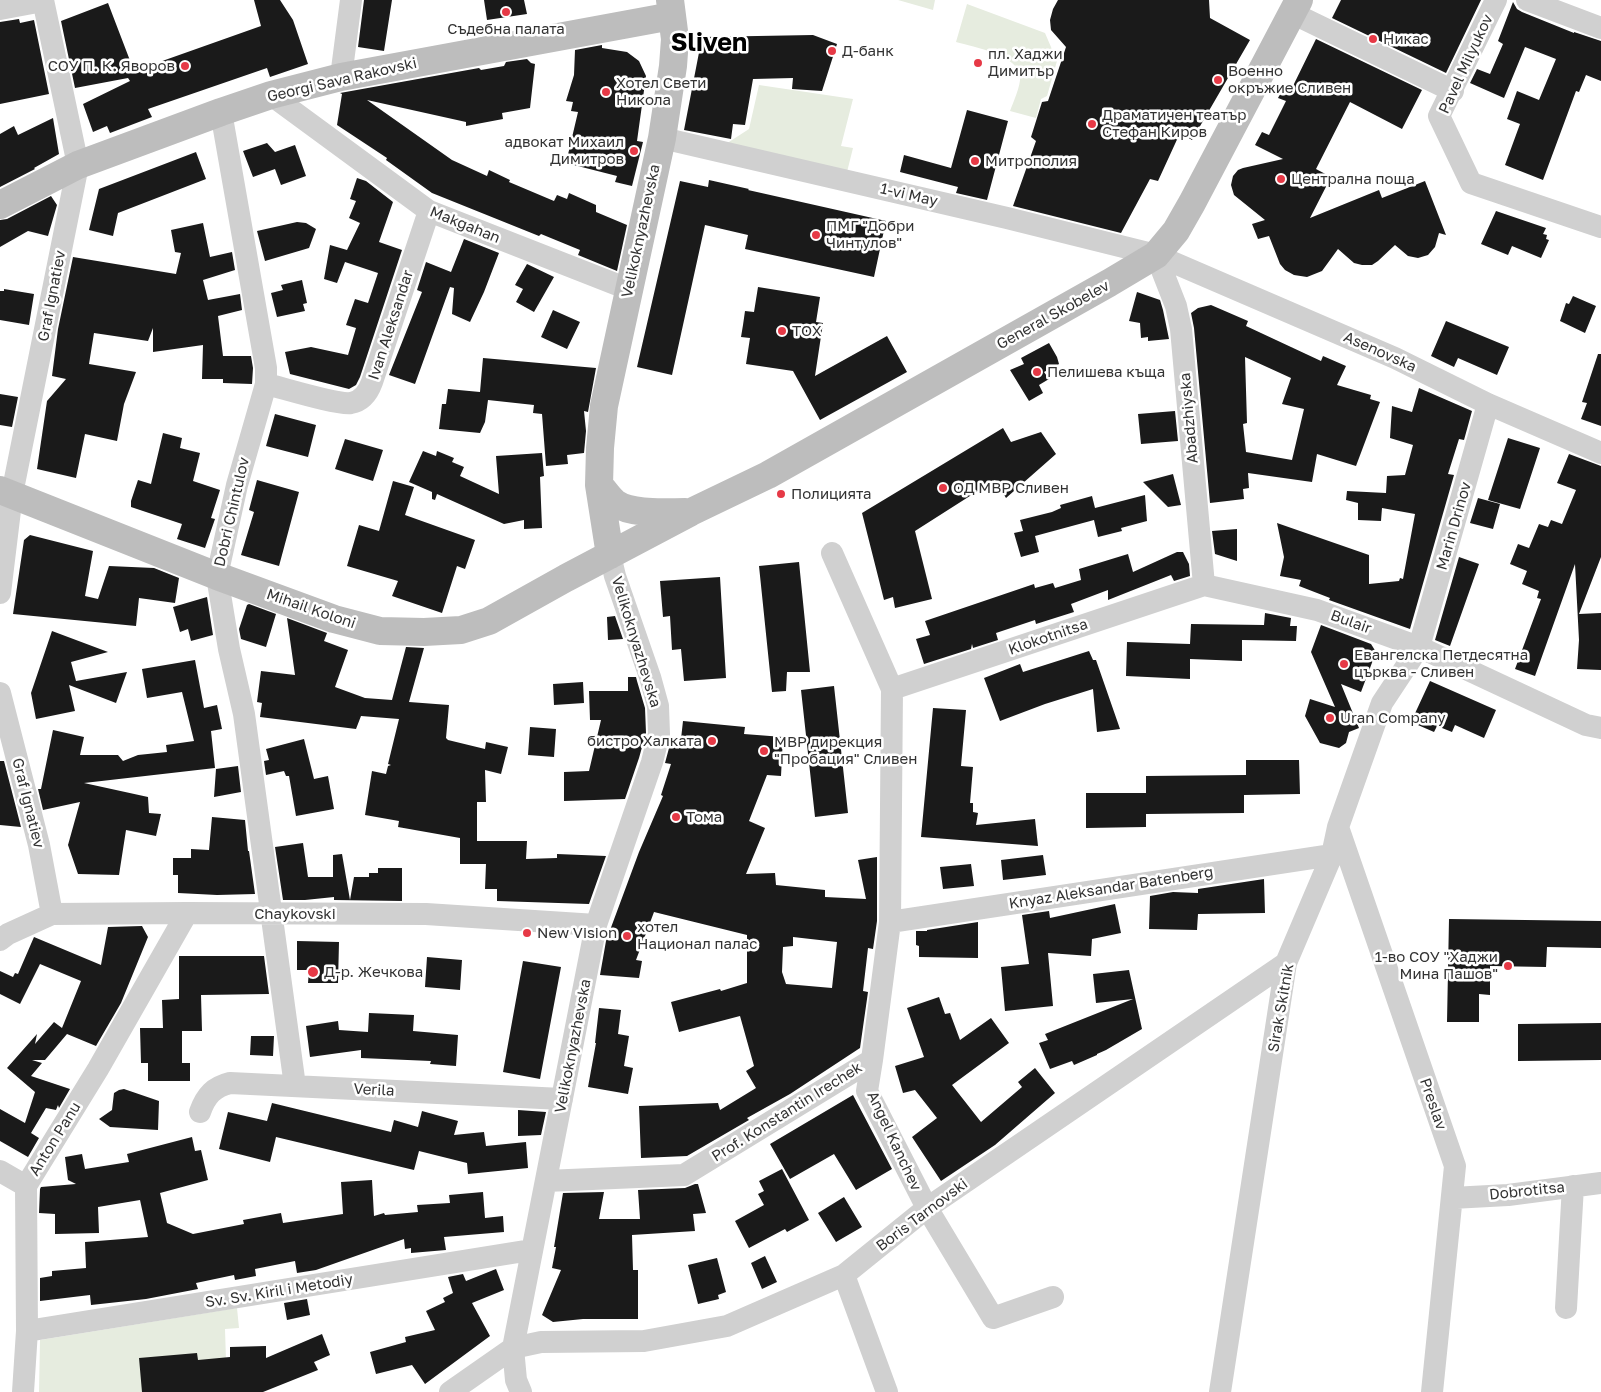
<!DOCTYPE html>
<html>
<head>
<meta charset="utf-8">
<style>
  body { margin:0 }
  canvas { display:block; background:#fff }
</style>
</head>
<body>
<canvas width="1601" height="1392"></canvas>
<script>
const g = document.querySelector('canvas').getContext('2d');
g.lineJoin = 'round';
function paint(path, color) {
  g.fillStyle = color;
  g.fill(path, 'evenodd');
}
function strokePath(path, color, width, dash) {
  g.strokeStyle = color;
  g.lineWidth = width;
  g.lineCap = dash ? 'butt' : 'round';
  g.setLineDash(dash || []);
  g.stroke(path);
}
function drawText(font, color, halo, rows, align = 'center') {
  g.font = font + ' "Golos Text",sans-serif';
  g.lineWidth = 5;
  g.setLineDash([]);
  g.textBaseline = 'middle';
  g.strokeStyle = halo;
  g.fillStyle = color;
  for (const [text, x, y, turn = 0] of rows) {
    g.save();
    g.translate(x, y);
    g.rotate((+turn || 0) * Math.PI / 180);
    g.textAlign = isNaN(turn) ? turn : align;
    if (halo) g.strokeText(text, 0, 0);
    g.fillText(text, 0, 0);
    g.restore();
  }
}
const green = new Path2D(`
  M898 0H935L933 10Z
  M967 4 1045 33 1057 61 1047 96 1041 99 1036 118 1010 111C1013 103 1021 85 1020 77 1019 55 974 47 956 42Z
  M759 85 853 99 841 146 853 148 845 180 715 151 749 129Z
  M237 1308 239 1328 225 1329 227 1392H39L40 1340Z`);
const building = new Path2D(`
  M254 0H280L293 20 308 64 270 77 267 68 148 109 152 117 110 133 107 126 93 132 83 104 130 81 128 78 75 88 61 21 108 3 134 71 261 26Z
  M364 0H392L384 51 358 47Z
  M484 0H524L527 14 487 20Z
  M1058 0H1209L1210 18 1250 40 1192 140 1180 133 1158 181 1150 179 1121 233 1013 206 1036 141 1031 137 1042 102 1048 101 1066 47 1051 30 1050 20 1053 9Z
  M1341 0H1481L1446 73 1332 18Z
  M1513 2 1517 9 1522 12 1574 33V32L1601 41V81L1586 75 1579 92 1576 91 1543 180 1505 165 1520 124 1507 119 1517 91 1539 100 1556 59 1525 47 1504 98 1470 83 1477 69 1490 74 1503 44 1498 41Z
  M19 19 20 23 34 20 49 94 0 104V22Z
  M813 35 837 44 822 91 792 89 793 78 753 79 745 125 733 124 731 139 684 130 702 37Z
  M1316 39 1422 90 1402 129 1350 102 1316 169 1331 177 1310 218 1379 190 1382 198 1425 181 1446 235 1439 233 1435 247 1428 255 1418 258 1408 256 1395 245 1378 261 1372 265H1362L1354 263 1338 249 1322 271 1307 277 1294 275 1285 270 1280 264 1269 236 1258 239 1252 224 1265 220 1234 195 1231 185 1233 176 1238 170 1243 168 1283 159 1255 145 1262 132 1269 135 1286 101 1278 98 1285 84 1292 88Z
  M602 45V48L627 52 639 61 646 76 637 141 643 142 632 186 615 182 617 176 566 163 578 112 571 111 573 102 566 101 574 75 575 50Z
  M527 59 531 63 535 64 530 108 502 113 503 119 466 126V122L367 100 452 160 487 176 489 170 510 180 509 182 554 201 557 195 567 199 569 193 596 205V212L627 225 617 271 578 255 580 250 541 234 539 236 432 193 386 160 387 158 337 125 342 94 340 93 479 68 481 70 504 66 506 62Z
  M967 110 1008 121 987 200 956 193 958 187 900 172 904 155 951 168Z
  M53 118 59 154 34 168 35 169 0 187V134L14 126 18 135Z
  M267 143 275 152 295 145 306 176 281 185 275 169 253 177 243 151Z
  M196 152 206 179 118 213 113 236 89 230 99 189Z
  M357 178 366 181 393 202 379 242 402 250 360 377 356 385 349 389 290 374 285 352 311 347 348 355 356 328 346 325 355 299 368 303 378 273 345 262 337 283 324 279 330 245 347 250 360 223 349 218 356 201 350 199Z
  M709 180 749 189 748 190 886 221 874 277 745 249 748 235 705 225 672 375 637 367 680 181 708 187Z
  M51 196 57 205 48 236 28 231 0 247V220L7 219Z
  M1496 211 1546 228 1543 234 1547 235 1546 239 1549 240 1541 258 1512 246 1508 255 1481 244Z
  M297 222 306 223 316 229 309 248 265 261 257 231Z
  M203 223 210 257 232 252 235 270 203 280 208 300 240 294 242 310 218 316 223 356H251L253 368 252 384 223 383V379H202L203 345 153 352V328L148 341 94 333 89 364 136 372 124 404 117 441 85 434 76 478 37 469 47 401 66 379 52 376 58 329 73 257 176 274 181 253 175 252 171 230Z
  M464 239 499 253 484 292 470 322 452 314 454 288 450 287 415 384 389 375 422 292 417 290 426 262 451 272Z
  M527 264 554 277 534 312 516 302 523 289 515 285Z
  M302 280 307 303 303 304 305 311 277 317 271 293 283 290 281 285Z
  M758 287 820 297 816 322 823 323 815 376 887 336 907 372 820 420 793 371 746 364 750 338 741 337 743 325 745 311 754 312Z
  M4 289 34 294 29 325 0 320V291H4Z
  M1137 292 1160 300 1163 310 1169 339 1148 341V337L1141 338 1140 323 1129 321Z
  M1573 296 1596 306 1585 333 1560 321 1566 303 1569 304Z
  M1211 305 1248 321 1246 326 1321 361 1323 356 1346 366 1337 385 1371 395 1370 399 1380 402 1356 466 1317 454 1312 482 1248 473 1249 488 1243 489 1244 499 1210 503 1194 328 1191 313 1198 308ZM1245 357 1291 378 1282 404 1304 409 1292 460 1246 452 1243 424 1247 423Z
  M553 310 580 322 567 349 541 337Z
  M1446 321 1509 347 1497 375 1458 358 1454 367 1431 356Z
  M1049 343 1057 357 1059 364 1044 372 1049 379 1039 385 1043 393 1029 401 1010 370 1024 364 1021 358Z
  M1598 354H1601V426L1581 419 1587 403 1582 402Z
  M483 358 596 368 588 412 584 411 586 431 584 453 567 455 568 464 546 466 542 414 533 413 534 405 488 400 485 422 480 433 439 429 442 404H446L448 389 480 392Z
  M1419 388 1472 411 1464 440 1459 439 1448 474 1454 475 1410 629 1329 600 1330 598 1299 586 1301 580 1280 576 1284 557 1277 523 1369 555V584L1399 581 1400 578 1403 579 1415 514 1382 508 1381 521 1358 520V503L1346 500 1347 491 1386 493 1387 476 1405 475 1413 445 1390 438 1392 406 1412 412Z
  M0 394 18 397 12 427 0 425Z
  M1175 411 1178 441 1141 444 1138 414Z
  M275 414 316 425 308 457 266 446Z
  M1003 428 1011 442 1041 432 1056 454 1006 498 995 480 915 531 932 599 895 608 893 597 884 600 862 513Z
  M163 433 182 438 180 448 200 453 193 481 220 490 211 518 215 519 205 548 177 539 182 524 131 507V501L138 480 151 484Z
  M1508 438 1540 448 1520 509 1488 500Z
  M345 439 383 450 373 481 335 469Z
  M423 451 436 456 437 451 454 458 452 462 464 467 460 476 499 494 496 456 542 453 544 476 540 477 542 528 524 529V520L504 524 437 494 435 500 432 499V492L409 482Z
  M1569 454 1601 466V557L1579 614 1601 613V670L1577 669 1579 640 1575 564 1535 676 1515 669 1541 599 1537 598 1539 591 1522 584 1527 571 1510 564 1518 544 1529 548 1539 524 1548 527 1551 520 1562 524 1576 490 1557 483Z
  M1173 474 1181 505 1168 507 1143 482Z
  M257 480 299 492 279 566 241 555 254 512 249 510Z
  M393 481 414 487 405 515 475 540 465 569 457 566 442 613 392 596 398 581 347 566 359 525 379 531Z
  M1145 495 1147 521 1121 528 1122 531 1098 537 1094 520 1035 536 1039 552 1021 557 1014 533 1023 531 1020 520 1052 512 1061 508 1060 505 1092 496 1095 508Z
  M1478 498 1500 504 1493 529 1470 523Z
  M1237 529V561L1215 554 1212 531Z
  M30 535 93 551 85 596 98 599 109 566 154 568 179 578 175 603 139 598 136 626 13 614 24 540Z
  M1177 552H1183L1189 564 1190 576 1174 581 1171 575 1108 600V590L1071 604 1074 612 1036 624 1035 620 996 633 998 640 973 648 972 644 971 649 924 664 916 639 930 635 925 621 1034 584 1035 588 1053 583 1055 588 1081 580 1079 569 1128 554 1133 572Z
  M1459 557 1479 564 1450 646 1435 640Z
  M799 562 810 672H787L786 691 772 692 759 566Z
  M720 577 726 678 684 681 681 649 672 650 670 616 663 617 660 581Z
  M207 597 213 635 191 641 188 629 180 632 173 607Z
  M249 604 276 614 266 647 241 639 239 629 247 605Z
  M1265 613 1291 618 1290 626H1297L1296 641 1242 640V661L1190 659V679L1126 676 1127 642 1190 644 1191 624 1264 625Z
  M615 616 623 639 608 640 607 617Z
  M287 618 327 633 324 641 348 650 335 687 365 698 392 700 406 647 424 648 409 702 449 705 446 738 448 740 485 749 486 742 508 747 501 774 485 770 486 802H477V841H527L526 859 557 858V854L606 856 589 904 497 901V889H485L486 864H460V838L398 827 399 821 365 815 372 771 386 774 388 766 391 765 388 764 399 719 361 716 356 729 260 717 262 703 257 702 261 671 295 675Z
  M1321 625 1371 644 1376 652 1361 692 1341 684 1359 728 1349 732 1346 743 1339 748 1320 743 1305 716 1310 699 1335 707 1311 652Z
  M52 631 108 652 71 662 76 681 127 672 116 703 69 685 75 711 36 719 31 693Z
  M1089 651 1093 660H1096L1120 729 1097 732 1093 689 1045 704 1000 721 984 678 1020 664 1023 672Z
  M195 660 204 708 217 705 222 729 211 731 215 768 84 783 148 797 149 813 161 814 156 836 126 830 119 875 78 874 68 845 80 802 43 810 38 789H41L53 730 84 737 80 755H118L123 761 138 755 167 752 166 745 194 741 182 692 147 698 142 669Z
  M628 677H636L637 681 645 708 646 733 639 758 625 799 564 801V772L589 771 601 720H590L589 691H628Z
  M1430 681 1496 710 1484 738 1455 725 1452 732 1437 726 1434 732 1411 722Z
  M583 682 584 703 554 705 553 684Z
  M834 686 848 813 815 817 801 690Z
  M933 708 966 710 961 766 973 767 970 803H973V812L978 813 976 825 1035 819 1038 846 921 837Z
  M683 721 745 727 744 734 783 737 781 776 767 775 749 821 765 828 746 874 775 873 776 885 825 890V897L866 899 858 860 877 857V921L873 949 868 948 863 991 868 992 860 1048 790 1094 747 1118 749 1120 687 1156 641 1158 639 1106 718 1103 720 1110 756 1088 746 1071 754 1066 740 1016 679 1032 671 1002 720 989 721 991 747 983V935L654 912 636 960 642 961 639 978 600 975 606 941 639 852 663 796 661 795 671 764 665 763 672 737 681 739ZM793 937 837 942 832 988 786 984 782 972 783 947 793 946Z
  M530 727 556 729 554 757 528 755Z
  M304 739 314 779 328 776 334 809 296 816 289 776H286L284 771 266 775 264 761 269 760 266 749Z
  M1246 760H1299L1300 794 1244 795V813L1146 814V827L1086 828V793H1146V776L1246 775Z
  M0 761H4L21 827 0 825Z
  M238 766 241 792 214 797 216 769Z
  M212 817 245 820 248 851H249L255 894 217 895 178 893V875H173V858H191V849L209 850Z
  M303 843 308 877H333V855L342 854 350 900 354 877H369V873H378V868H402V901L334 900V897L305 900H283L275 847Z
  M1043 855 1046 875 1003 880 1001 860Z
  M971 864 974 886 943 889 940 867Z
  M1264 879 1265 913 1198 914 1197 930 1149 929 1150 896 1173 892 1198 893V889Z
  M1115 904 1121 933 1092 939 1091 956 1048 953 1053 1006 1005 1011 1001 967 1029 964 1022 915 1049 911 1050 918Z
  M1449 919 1601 921V948L1547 947 1546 967 1490 966V995L1479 994V1022H1447Z
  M978 922V958L919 957V946L916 945V931H927V930Z
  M142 926 148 937 121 1003 96 1046 67 1034 45 1060H32L42 1063 31 1076 70 1089 59 1108 58 1105 56 1110 46 1108 31 1133 39 1138 28 1157 0 1141V1109L25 1123 35 1092 7 1068 37 1034 35 1044 54 1022 62 1028 81 981 40 964 20 1004 0 994V971L13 977 15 973 18 974 34 937 101 965 108 927Z
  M297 941 339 942 338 983H308L309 970H297Z
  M179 956H264L269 994 201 995 202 1031H182V1063H190V1081H148V1063H141L140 1028H163L162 1000 179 999Z
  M427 957 462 960 460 990 425 987Z
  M523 961 561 967 540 1079 503 1072Z
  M1129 970 1142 1029 1106 1050 1097 1054V1055L1074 1065 1072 1061 1050 1069 1039 1043 1048 1040 1045 1034 1133 999 1096 1003 1093 974Z
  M939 997 945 1014 950 1013 960 1040 991 1018 1009 1043 952 1085 981 1122 1022 1087 1018 1082 1035 1068 1055 1093 995 1145 941 1181 912 1137 937 1118 915 1090 903 1093 895 1066 924 1057 907 1008Z
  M599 1008 621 1010 618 1034 629 1036 624 1066 633 1068 628 1094 588 1087 596 1043H595Z
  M369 1013 414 1015 413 1031 458 1035 456 1066 430 1064 431 1061 361 1058V1050L310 1057 306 1026 338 1021 339 1030 368 1032Z
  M1601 1023V1060L1518 1061V1024Z
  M251 1036H274L273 1056 250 1055Z
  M124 1089 159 1101 158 1130 110 1127 99 1119 112 1110 114 1093 119 1090Z
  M853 1095 892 1169 856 1190 834 1154 790 1179 770 1144Z
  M272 1103 391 1132 394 1120 418 1127 422 1111 458 1121 454 1135 484 1132 486 1146 526 1142 528 1168 468 1174 467 1163 419 1151 414 1170 276 1137 270 1162 219 1149 228 1112 267 1121Z
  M518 1110 546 1112 541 1135 518 1136Z
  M192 1137 195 1151 201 1150 208 1180 160 1193 167 1223 193 1234 244 1224 243 1220 281 1213 283 1223 343 1214 341 1182 372 1180 374 1216 384 1213 385 1215 418 1212 417 1205 450 1203 449 1195 483 1192 485 1218 503 1216 504 1232 444 1237 446 1250 411 1253V1248L405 1249 404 1239 316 1270 297 1273 295 1261 255 1269 256 1276 235 1280 234 1275 196 1283 198 1289 146 1299 91 1305 90 1295 40 1301V1278L52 1276V1271L86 1268 85 1242 148 1237 140 1200 98 1207 99 1233 55 1234V1214L39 1213 40 1189 41 1187 76 1184 68 1180 65 1157 82 1154 85 1169 129 1162 127 1154Z
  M782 1169 809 1220 787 1232 785 1229 749 1248 735 1221 764 1205 758 1194 764 1191 759 1181Z
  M695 1184H698L706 1213 693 1214 695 1231 632 1235 633 1270H638V1319H583L553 1322 542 1315 561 1270 552 1268 556 1247H554L563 1193 604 1192 599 1219H640L638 1190 685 1188Z
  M844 1197 862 1227 836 1242 818 1213Z
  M765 1256 777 1282 762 1289 751 1263Z
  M717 1258 726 1292 718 1295 719 1299 698 1304 688 1265Z
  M496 1269 504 1290 472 1303 490 1336 425 1384 412 1365 376 1374 370 1352 406 1342 405 1337 435 1330 426 1311 445 1302 443 1298 453 1293 448 1277 463 1274 466 1281Z
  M307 1299 310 1315 287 1320 284 1303Z
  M322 1334 330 1355 314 1362 318 1370 263 1392H142L139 1358 197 1353 198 1360 230 1357V1347L266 1346V1358Z`);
const street = new Path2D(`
  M1496 0 1439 116 1471 183 1601 227
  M1527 0 1601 28
  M0 9 43 1
  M1292 13 1453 91
  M341 77 351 0
  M271 95 429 211 628 289
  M221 112 266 368V384L237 485 217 576 229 649 244 714 295 1086
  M662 138 1007 218 1156 255 1395 358 1488 404 1601 453
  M1156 255 1176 306 1181 329 1204 585
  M266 384C283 388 337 405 351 403 362 401 368 393 372 382L429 211
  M1204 585 1317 610 1419 647 1586 725 1601 728
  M0 593 12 494 78 165 43 0
  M892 689 1204 585
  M0 693 39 845 52 914
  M1338 827 1455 1166 1432 1392
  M890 922 1332 855
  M0 940 8 934 52 914 187 913 426 914 596 925
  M872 1060 867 1091 927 1208 993 1318 1053 1297
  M200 1112C206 1095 214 1087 230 1083L562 1099
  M0 1171 26 1186
  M546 1181 684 1175 872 1060 890 922 892 689 832 553
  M1452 1198 1508 1195 1601 1183
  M844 1275 887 1392
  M1566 1308 1573 1186
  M27 1331 531 1250
  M23 1392 27 1331 26 1186 98 1069 187 913
  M450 1392 513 1348 596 925 652 762 659 734 658 706 650 677 615 576 610 555
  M521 1392 516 1380 513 1348 541 1342 644 1341 727 1326 844 1275 927 1208 1286 963
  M1220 1392 1286 963 1332 855 1338 827 1382 703 1419 647 1488 404`);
const secondary = new Path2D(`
  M0 205 78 165 221 112 271 95 341 77 672 16
  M599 485C604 490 609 498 615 503 632 515 666 512 685 512
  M0 490 217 576 334 619 380 631 424 632 461 630 489 621 566 578 691 512 768 475 1109 283 1156 255 1176 231 1192 203 1299 0
  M610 555 599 485 600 448 604 406 662 138 673 66 675 39 670 0`);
const markers = [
  [506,12,5,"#e63946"],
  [1373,39,5,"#e63946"],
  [832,51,5,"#e63946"],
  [978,63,5,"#e63946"],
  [185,66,5,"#e63946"],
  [1218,80,5,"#e63946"],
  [606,92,5,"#e63946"],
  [1092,124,5,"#e63946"],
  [634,151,5,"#e63946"],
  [975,161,5,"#e63946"],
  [1281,179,5,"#e63946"],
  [816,235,5,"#e63946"],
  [782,331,5,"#e63946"],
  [1037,372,5,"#e63946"],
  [943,488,5,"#e63946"],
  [781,494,5,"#e63946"],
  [1344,664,5,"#e63946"],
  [1330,718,5,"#e63946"],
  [712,741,5,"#e63946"],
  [764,751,5,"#e63946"],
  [676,817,5,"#e63946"],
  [527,933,5,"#e63946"],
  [627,936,5,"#e63946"],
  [1508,966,5,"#e63946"],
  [313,972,6,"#e63946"]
];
const poiNames = [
  ["Съдебна палата",506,29,"center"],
  ["Никас",1383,39],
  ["Д-банк",842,51],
  ["пл. Хаджи",988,54],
  ["Димитър",988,71],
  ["СОУ П. К. Яворов",175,66,"right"],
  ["Военно",1228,71],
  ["окръжие Сливен",1228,88],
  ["Хотел Свети",616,83],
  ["Никола",616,100],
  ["Драматичен театър",1102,115],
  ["Стефан Киров",1102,132],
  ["адвокат Михаил",624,142,"right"],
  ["Димитров",624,159,"right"],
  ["Митрополия",985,161],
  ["Централна поща",1291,179],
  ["ПМГ \"Добри",826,226],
  ["Чинтулов\"",826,243],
  ["ТОХ",792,331],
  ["Пелишева къща",1047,372],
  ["ОД МВР Сливен",953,488],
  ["Полицията",791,494],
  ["Евангелска Петдесятна",1354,655],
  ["църква - Сливен",1354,672],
  ["Uran Company",1340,718],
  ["бистро Халката",702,741,"right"],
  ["МВР дирекция",774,742],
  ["\"Пробация\" Сливен",774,759],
  ["Тома",686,817],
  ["хотел",637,927],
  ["Национал палас",637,944],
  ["New Vision",537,933],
  ["1-во СОУ \"Хаджи",1498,957,"right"],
  ["Мина Пашов\"",1498,974,"right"],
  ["Д-р. Жечкова",324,972]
];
const streetNames = [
  ["Pavel Milyukov",1466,64,-65],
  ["Georgi Sava Rakovski",342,80,-13],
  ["1-vi May",909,195,13],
  ["Makgahan",465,225,22],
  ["Velikoknyazhevska",641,231,-78],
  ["Graf Ignatiev",52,296,-79],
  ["General Skobelev",1053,315,-29],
  ["Ivan Aleksandar",391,325,-72],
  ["Asenovska",1380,352,24],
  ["Abadzhiyska",1189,418,-95],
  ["Dobri Chintulov",232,512,-77],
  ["Marin Drinov",1454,526,-74],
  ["Mihail Koloni",311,609,19],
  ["Bulair",1351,622,20],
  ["Klokotnitsa",1048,637,-19],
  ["Velikoknyazhevska",636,642,73],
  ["Graf Ignatiev",28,803,76],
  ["Knyaz Aleksandar Batenberg",1111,888,-9],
  ["Chaykovski",295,914],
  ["Sirak Skitnik",1281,1008,-80],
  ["Velikoknyazhevska",573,1046,-79],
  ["Verila",374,1090,3],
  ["Preslav",1433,1104,71],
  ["Prof. Konstantin Irechek",787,1112,-32],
  ["Anton Panu",55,1139,-58],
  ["Angel Kanchev",894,1141,65],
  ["Dobrotitsa",1527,1191,-6],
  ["Boris Tarnovski",922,1215,-37],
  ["Sv. Sv. Kiril i Metodiy",279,1291,-9]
];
const townNames = [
  ["Sliven",709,43]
];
paint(green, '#e6ecdf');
paint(building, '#1a1a1a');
strokePath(street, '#d0d0d0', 22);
strokePath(secondary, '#bdbdbd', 28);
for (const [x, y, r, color] of markers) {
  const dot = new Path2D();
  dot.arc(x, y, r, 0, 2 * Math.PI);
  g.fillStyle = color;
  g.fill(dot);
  strokePath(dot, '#fff', 2);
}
drawText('15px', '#333', '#fff', poiNames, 'left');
drawText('15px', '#333', '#fff', streetNames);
drawText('bold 25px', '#000', '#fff', townNames);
</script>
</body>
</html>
